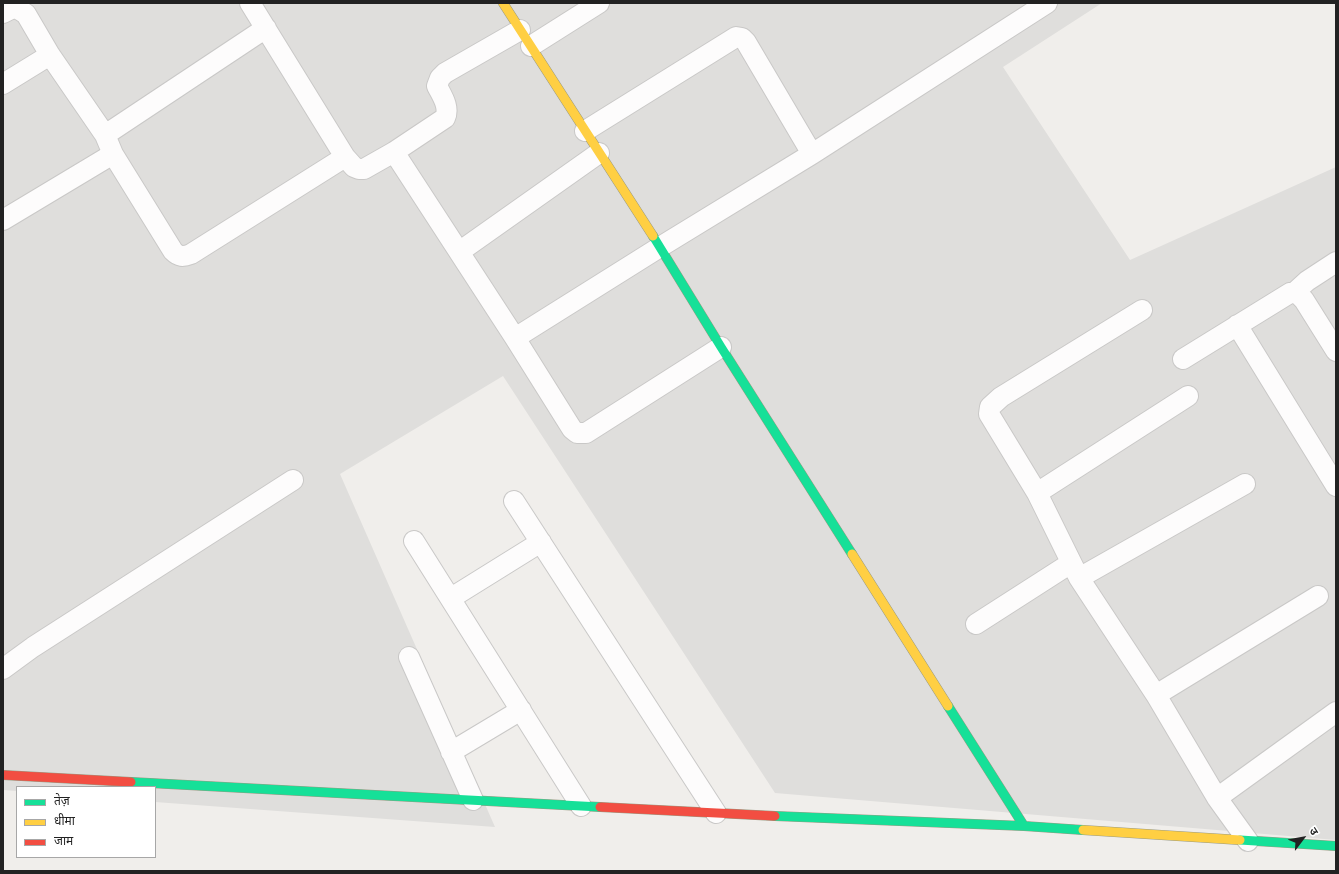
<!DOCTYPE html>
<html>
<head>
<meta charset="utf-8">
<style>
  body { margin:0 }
  #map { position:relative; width:1339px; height:874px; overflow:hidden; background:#f0eeeb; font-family:"Alegreya Sans","Noto Sans Devanagari",sans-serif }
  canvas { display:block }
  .frame { position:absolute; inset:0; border:4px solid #222; pointer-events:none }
  .legend { position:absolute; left:16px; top:786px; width:140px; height:72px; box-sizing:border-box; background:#fff; border:1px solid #a7a7a7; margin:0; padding:5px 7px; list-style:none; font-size:12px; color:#222 }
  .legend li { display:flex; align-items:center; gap:8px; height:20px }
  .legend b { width:20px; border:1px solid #a7a7a7 }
  .north { position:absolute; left:1283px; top:818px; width:40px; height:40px; -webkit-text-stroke:3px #fff; paint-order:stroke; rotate:58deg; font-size:11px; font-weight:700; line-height:16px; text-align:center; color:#222 }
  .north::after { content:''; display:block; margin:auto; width:14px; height:18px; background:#222; clip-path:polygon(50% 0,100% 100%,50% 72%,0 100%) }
</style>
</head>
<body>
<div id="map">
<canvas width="1339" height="874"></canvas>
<div class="frame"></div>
<ul class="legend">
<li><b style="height:5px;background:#16e098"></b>तेज़</li>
<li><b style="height:5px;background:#ffcf43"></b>धीमा</li>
<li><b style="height:5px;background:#f24e42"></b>जाम</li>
</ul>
<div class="north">उ</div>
</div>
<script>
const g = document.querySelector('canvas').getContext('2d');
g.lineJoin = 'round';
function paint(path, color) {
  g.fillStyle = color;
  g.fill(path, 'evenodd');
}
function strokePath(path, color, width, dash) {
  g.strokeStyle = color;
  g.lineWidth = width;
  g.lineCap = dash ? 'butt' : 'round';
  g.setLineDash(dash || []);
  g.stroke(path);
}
const residential = new Path2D(`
  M3 3H1102L1003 67 1130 260 1336 167V840L775 793 503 376 340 474 495 827 155 802V787H17V791L3 790Z`);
const street = new Path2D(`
  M250 3 345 157 354 167 359 169H364L394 152 445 118C450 107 442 96 437 86L440 78 445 73 520 30
  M3 13 15 7 26 14 50 55 105 135 113 154 173 251C179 257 183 257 191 254L345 157
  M531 46 599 3
  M3 84 50 55
  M585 131 736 37 742 38 746 42 812 154
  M105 135 266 28
  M394 152 515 338 572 429 577 433H586L721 347
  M3 220 113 154
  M459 252 599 153
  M1295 292 1307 281 1336 262
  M1142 310 1001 397 990 407 989 414 1037 493 1079 578 1156 695 1217 798 1248 841
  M1237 325 1336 486
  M515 338 660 247 812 154 1047 3
  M1183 359 1290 293C1297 292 1299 295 1304 300L1336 351
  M1037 493 1188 396
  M514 501 716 813
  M414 541 581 806
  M1079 578 1245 484
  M451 598 541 542
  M976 624 1071 563
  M409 657 473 800
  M3 669 33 647 293 480
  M1156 695 1318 596
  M451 752 521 710
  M1217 798 1336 712`);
const fast = new Path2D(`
  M653 236 721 347 852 554
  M948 706 1024 826
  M131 782 600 807
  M775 816 1024 826 1083 830
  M1240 840 1336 846`);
const slow = new Path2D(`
  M503 3 653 236
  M852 554 948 706
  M1083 830 1240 840`);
const jam = new Path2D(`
  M3 775 131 782
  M600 807 775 816`);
paint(residential, '#dfdedc');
strokePath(street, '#c9c8c7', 22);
strokePath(fast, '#999a82', 10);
strokePath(slow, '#999a82', 10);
strokePath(jam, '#999a82', 10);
strokePath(street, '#fdfcfc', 20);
strokePath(fast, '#16e098', 9);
strokePath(slow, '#ffcf43', 9);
strokePath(jam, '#f24e42', 9);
</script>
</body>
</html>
